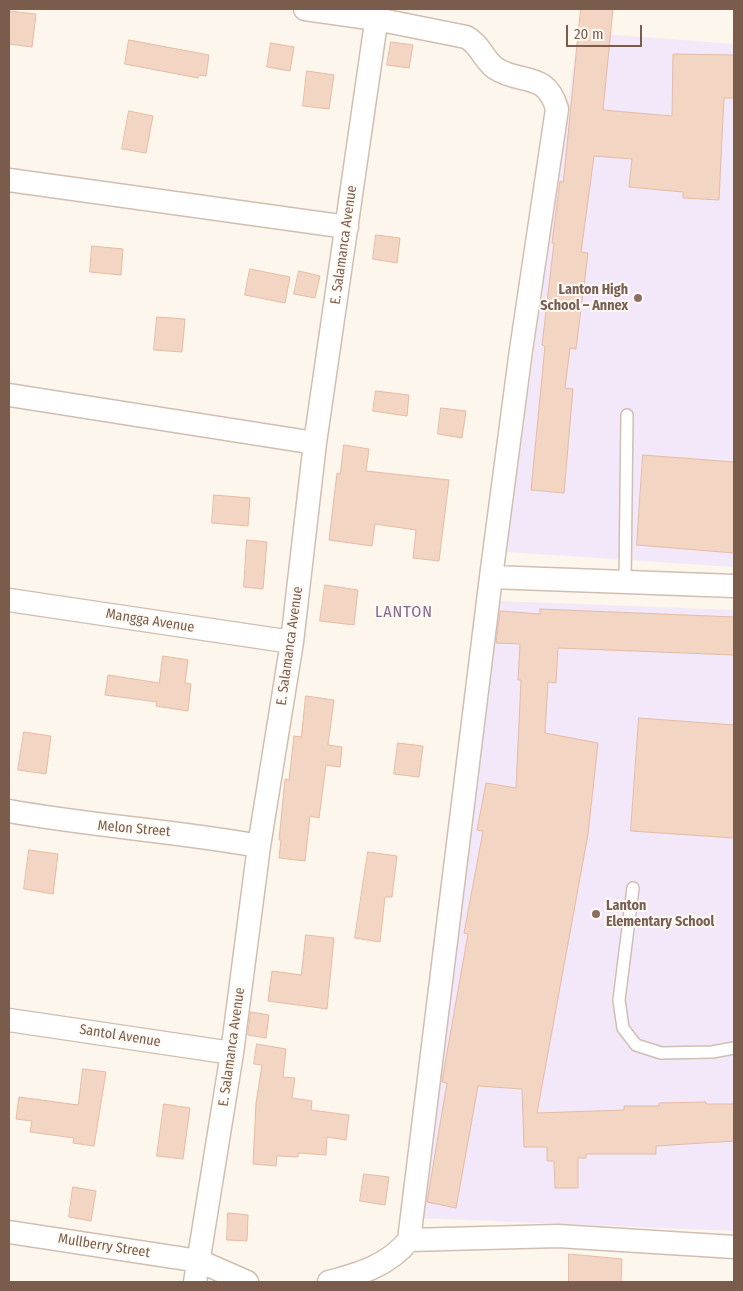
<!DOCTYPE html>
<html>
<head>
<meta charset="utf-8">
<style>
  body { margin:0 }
  #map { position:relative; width:743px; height:1291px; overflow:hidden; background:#fdf6ec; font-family:"Fira Sans Condensed",sans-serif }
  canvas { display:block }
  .frame { position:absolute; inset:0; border:10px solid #7a5c4d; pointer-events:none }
  .scale { position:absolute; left:566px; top:25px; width:76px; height:22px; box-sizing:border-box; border:2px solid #7a5c4d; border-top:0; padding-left:6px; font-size:15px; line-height:18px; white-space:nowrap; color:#7a5c4d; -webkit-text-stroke:4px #fffaf3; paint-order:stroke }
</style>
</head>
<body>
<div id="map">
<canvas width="743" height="1291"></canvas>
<div class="frame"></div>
<div class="scale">20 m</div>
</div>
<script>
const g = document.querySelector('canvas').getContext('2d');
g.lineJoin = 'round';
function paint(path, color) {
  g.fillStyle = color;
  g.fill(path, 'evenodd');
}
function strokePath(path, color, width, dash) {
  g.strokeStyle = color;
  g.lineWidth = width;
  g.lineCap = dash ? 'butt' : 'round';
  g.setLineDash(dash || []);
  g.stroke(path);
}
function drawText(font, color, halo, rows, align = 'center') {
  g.font = font + ' "Fira Sans Condensed",sans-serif';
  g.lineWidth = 4;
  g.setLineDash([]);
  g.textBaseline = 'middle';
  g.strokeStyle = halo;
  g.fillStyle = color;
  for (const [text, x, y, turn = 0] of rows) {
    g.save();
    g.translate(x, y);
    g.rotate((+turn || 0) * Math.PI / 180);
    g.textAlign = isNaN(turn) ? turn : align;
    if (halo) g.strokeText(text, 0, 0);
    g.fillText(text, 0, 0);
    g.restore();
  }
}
const education = new Path2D(`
  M578 32 734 44V567L506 552Z
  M500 601 734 610V1231L418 1218Z`);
const building = new Path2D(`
  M581 9H613L603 110 672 116 673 54 734 55V98H724L719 200 683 198V192L629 187 632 159 594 156 581 252 588 253 576 349 570 348 565 388 573 389 564 493 531 490 545 346 542 345 554 243H552L560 181 563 182Z
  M9 11 36 14 32 47 9 44Z
  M129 40 209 55 206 76 199 75 198 78 125 64Z
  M391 42 413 45 409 68 387 65Z
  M271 43 294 47 290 71 267 67Z
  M307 71 334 75 329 109 303 106Z
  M129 111 153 116 146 153 122 149Z
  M376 235 400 238 397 263 373 259Z
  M92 246 123 249 121 275 90 272Z
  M250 269 290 277 285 303 245 295Z
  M299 271 320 276 315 298 294 294Z
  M157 317 185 319 182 352 154 350Z
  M376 391 409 395 407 416 373 411Z
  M441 408 466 411 462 438 438 434Z
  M344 445 369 449 366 471 449 480 439 561 413 558 416 530 375 524 372 546 329 540 337 473 340 474Z
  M643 455 734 462V553L637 545Z
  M214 495 250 498 248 526 212 523Z
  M247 540 267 542 263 589 244 587Z
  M325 585 358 590 354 625 320 621Z
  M540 609 734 617V655L558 648 556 683 548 682 545 733 598 743 588 834 537 1113 624 1110V1106H659V1103L706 1102V1104H734V1141L656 1146V1154H586V1158H578V1188H555L554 1161H547V1147H524L522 1089 478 1086 456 1208 427 1202 447 1083 442 1082 443 1075 468 934 464 933 483 831 477 830 486 783 516 788 521 680H518L520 644 496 643 500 611 540 614Z
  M163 656 188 660 185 683 191 684 188 711 156 706 157 702 105 695 108 675 159 683Z
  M306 696 334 700 328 745 342 747 340 767 326 765 319 818 310 816 305 861 279 858 281 840H279L285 779 289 780 294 736 301 737Z
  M639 718 734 725V838L631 831Z
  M24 732 51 736 46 774 18 770Z
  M398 743 423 746 419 777 394 774Z
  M29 850 58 854 53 894 24 889Z
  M368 852 397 856 392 897H385L380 942 355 938Z
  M306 935 334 938 327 1009 268 1001 272 971 301 975Z
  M251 1012 269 1015 266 1038 248 1035Z
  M257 1044 286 1049 283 1077 295 1078 292 1098 312 1101 311 1110 349 1115 346 1140 327 1137 326 1155 298 1153V1157L277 1156 276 1166 253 1164 256 1103 262 1065 254 1064Z
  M83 1069 106 1072 94 1146 73 1143 74 1138 30 1132 32 1121 16 1119 19 1097 78 1105Z
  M164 1104 190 1108 183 1159 157 1156Z
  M364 1174 389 1177 385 1205 360 1201Z
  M73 1187 96 1191 91 1221 69 1217Z
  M228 1213 248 1215 247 1241 227 1240Z
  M569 1254 622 1259 621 1282H569Z`);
const lane = new Path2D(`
  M625 582 627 415
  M633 888 619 1000 623 1028 636 1045 661 1053 712 1052 734 1048`);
const street = new Path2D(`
  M305 9 376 19 466 37C480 44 483 59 495 68 520 85 546 70 557 109L521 350 491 577 409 1240
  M9 180 347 227
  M9 395 315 443
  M491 577 734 586
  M9 600 292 642
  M9 811C92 826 176 831 259 846
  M9 1020 232 1053
  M9 1232 199 1261 247 1282
  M195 1282 232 1053 259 846 292 642 315 443 378 9
  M329 1282C359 1274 388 1266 409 1240L558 1236 734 1247`);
const markers = [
  [638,298,5,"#8d6e63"],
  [596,914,5,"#8d6e63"]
];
const streetNames = [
  ["E. Salamanca Avenue",344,245,-82],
  ["Mangga Avenue",150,621,9],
  ["E. Salamanca Avenue",290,646,-82],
  ["Melon Street",134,829,5],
  ["Santol Avenue",120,1036,9],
  ["E. Salamanca Avenue",232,1047,-82],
  ["Mullberry Street",104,1246,9]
];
const educationNames = [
  ["Lanton High",628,290],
  ["School – Annex",628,306],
  ["Lanton",606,906,"left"],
  ["Elementary School",606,922,"left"]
];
const quarterNames = [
  ["LANTON",404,613]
];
paint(education, '#f3e8fa');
paint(building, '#f3d5c3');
strokePath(building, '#e6bba3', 1);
strokePath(lane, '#d1beb0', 14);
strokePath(street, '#d1beb0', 25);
strokePath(lane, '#fff', 11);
strokePath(street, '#fff', 22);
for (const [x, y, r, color] of markers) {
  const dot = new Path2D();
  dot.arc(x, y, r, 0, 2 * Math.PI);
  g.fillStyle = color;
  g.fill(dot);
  strokePath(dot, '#fffaf3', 2);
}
drawText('14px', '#7a5c4d', '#fffaf3', streetNames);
drawText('bold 14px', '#785e54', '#fffaf3', educationNames, 'right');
g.letterSpacing = '1px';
drawText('16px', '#846695', '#fffaf3', quarterNames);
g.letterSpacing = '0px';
</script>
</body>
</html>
